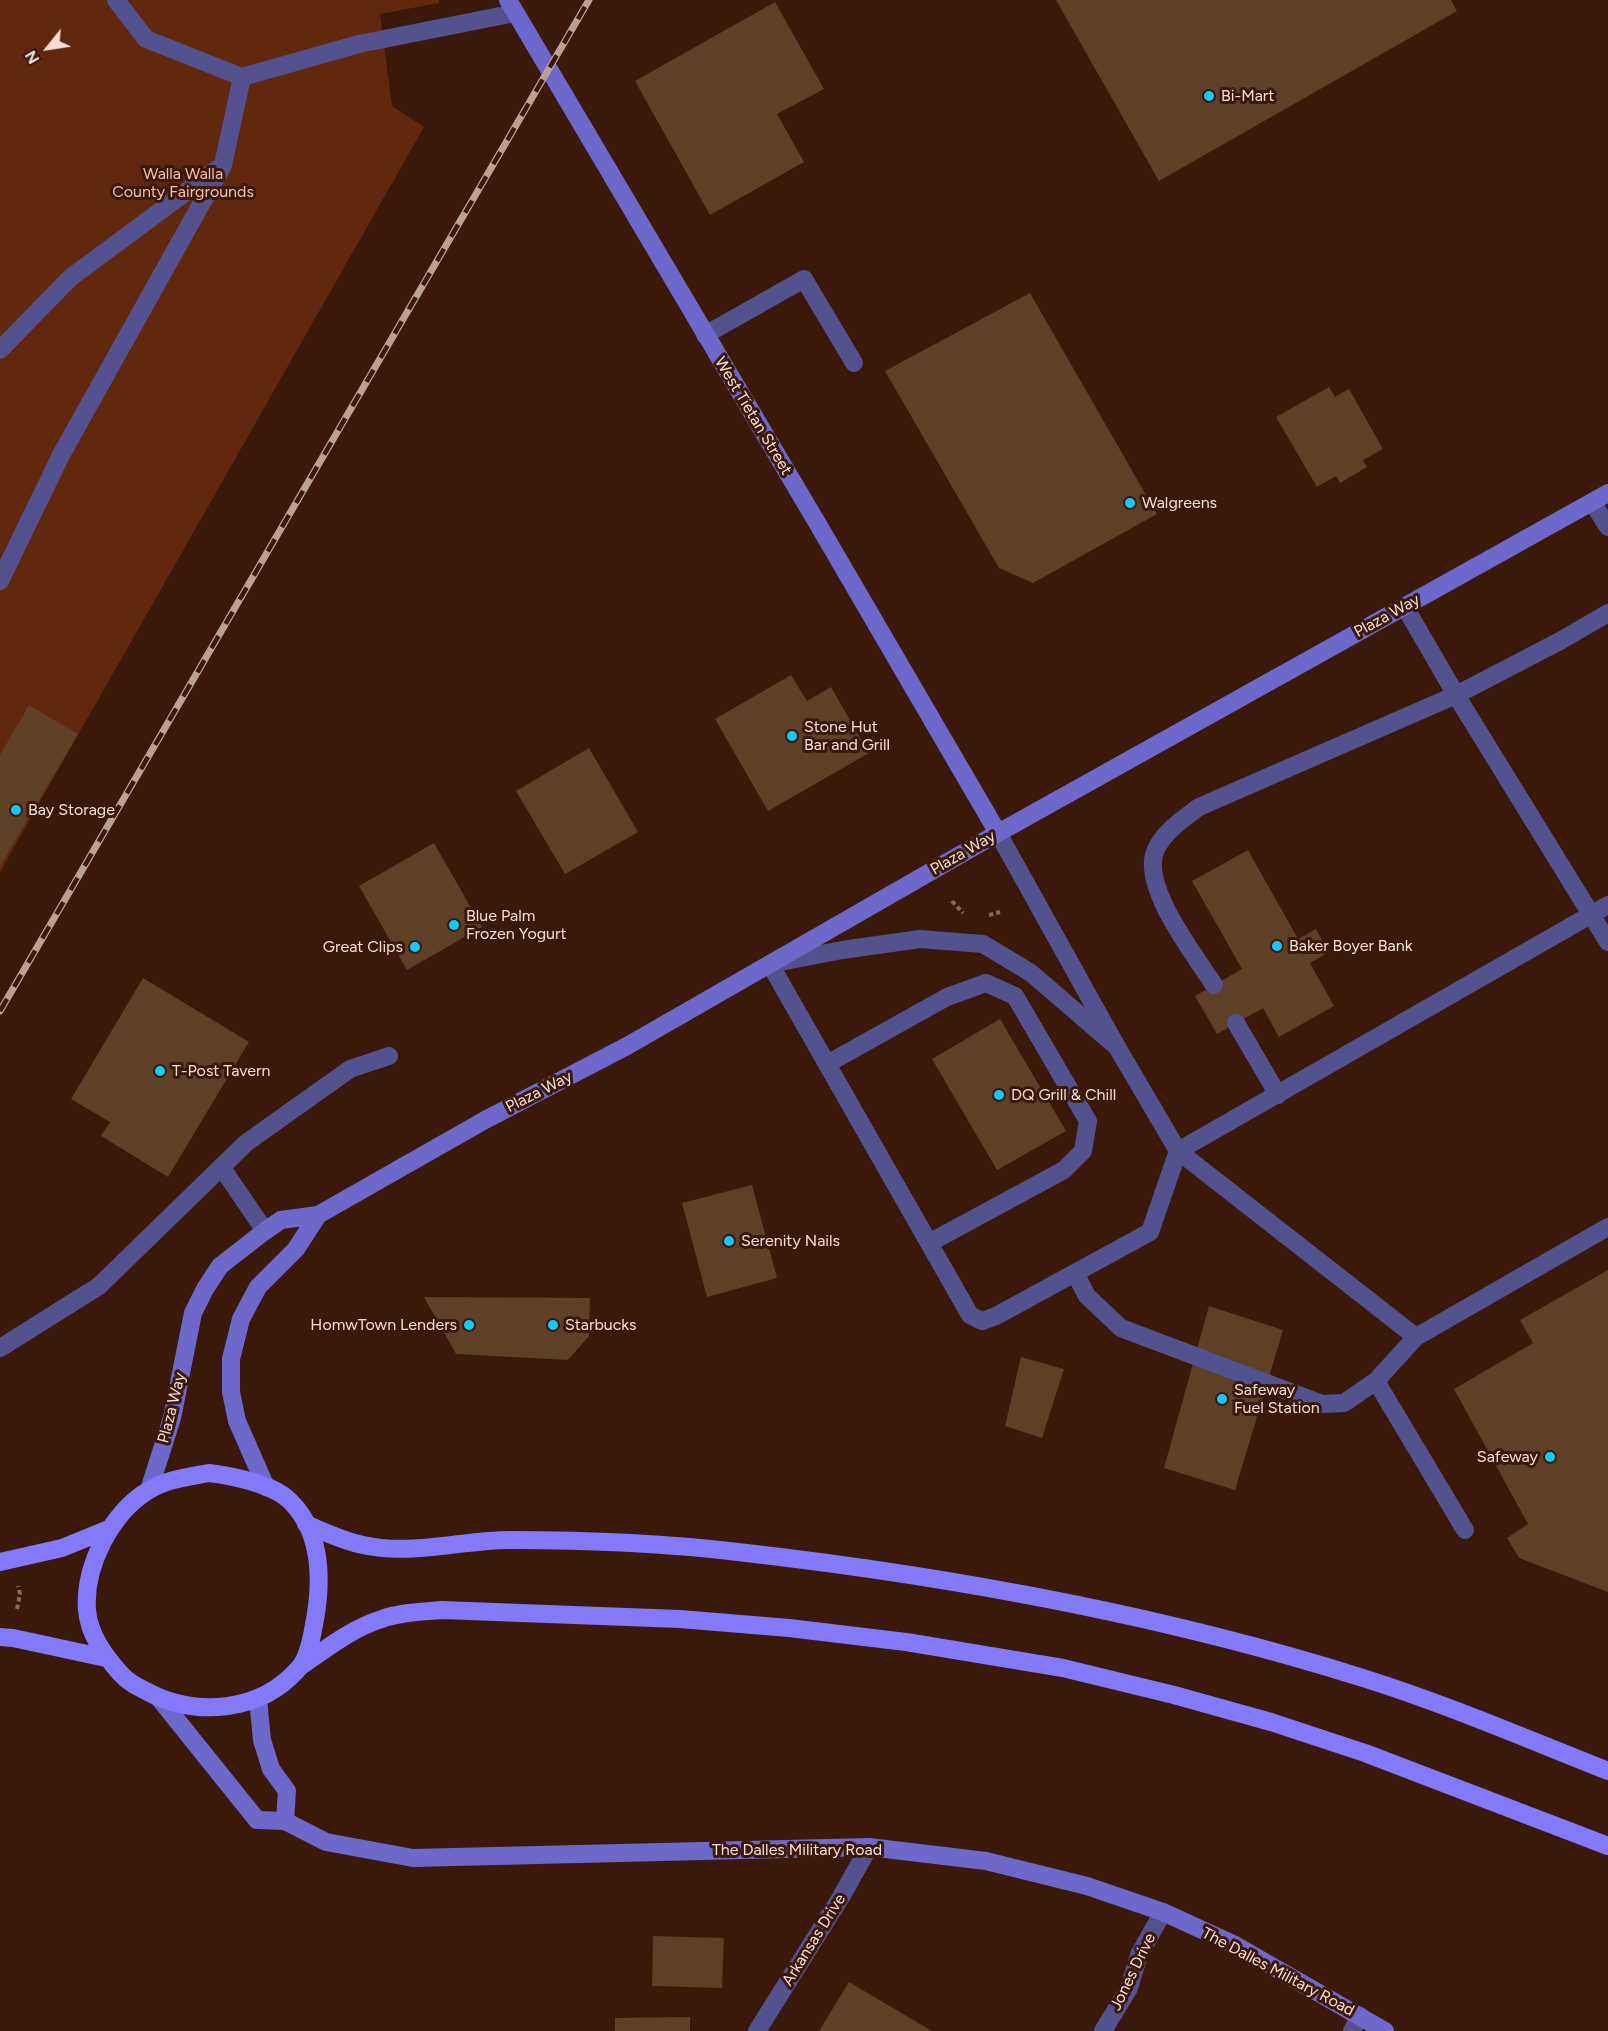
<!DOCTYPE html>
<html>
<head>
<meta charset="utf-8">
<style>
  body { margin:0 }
  #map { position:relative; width:1608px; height:2031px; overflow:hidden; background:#3a190b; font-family:Figtree,sans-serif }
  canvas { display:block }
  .north { position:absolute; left:18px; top:18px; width:60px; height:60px; -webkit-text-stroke:4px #3a190b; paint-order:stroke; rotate:240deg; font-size:16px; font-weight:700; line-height:24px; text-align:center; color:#f6dfd5 }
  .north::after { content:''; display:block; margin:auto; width:21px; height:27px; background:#f6dfd5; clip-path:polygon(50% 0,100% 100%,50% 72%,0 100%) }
</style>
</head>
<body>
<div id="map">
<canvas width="1608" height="2031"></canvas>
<div class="north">N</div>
</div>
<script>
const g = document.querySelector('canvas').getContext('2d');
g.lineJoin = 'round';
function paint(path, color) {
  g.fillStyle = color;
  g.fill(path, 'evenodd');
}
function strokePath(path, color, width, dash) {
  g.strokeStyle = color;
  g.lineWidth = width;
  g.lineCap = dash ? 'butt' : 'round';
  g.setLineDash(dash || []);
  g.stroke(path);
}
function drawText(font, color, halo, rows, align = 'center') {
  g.font = font + ' Figtree,sans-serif';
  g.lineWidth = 6;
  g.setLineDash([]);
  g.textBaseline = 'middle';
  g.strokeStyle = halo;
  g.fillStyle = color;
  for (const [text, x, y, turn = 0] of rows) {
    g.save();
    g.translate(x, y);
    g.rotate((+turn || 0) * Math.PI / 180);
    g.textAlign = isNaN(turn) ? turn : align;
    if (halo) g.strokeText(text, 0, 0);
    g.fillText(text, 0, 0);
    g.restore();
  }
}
const green = new Path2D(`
  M0 0H439V3L380 14 392 106 424 127 0 872Z`);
const building = new Path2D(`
  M1056 0H1451L1457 11 1159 181Z
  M775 2 824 89 777 114 804 162 710 215 635 81Z
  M1030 293 1157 514 1033 583 999 568 885 371Z
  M1329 387 1335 397 1349 389 1383 449 1363 460 1367 467 1340 483 1336 476 1317 487 1276 417Z
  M791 675 807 701 831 687 869 753 768 811 715 719Z
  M29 705 78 734 0 866V755Z
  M589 748 638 832 565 874 516 791Z
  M434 843 482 927 407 970 359 886Z
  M1248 850 1298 939 1316 929 1329 952 1310 963 1334 1006 1279 1037 1263 1008 1217 1034 1195 996 1242 969 1192 881Z
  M143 978 249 1042 168 1177 101 1136 110 1122 71 1099Z
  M1000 1019 1066 1131 997 1170 932 1059Z
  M752 1185 777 1278 707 1297 682 1203Z
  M1608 1270V1592L1519 1558 1507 1538 1528 1524 1454 1389 1533 1343 1520 1320Z
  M424 1297 590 1298 589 1336 568 1360 456 1354Z
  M1209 1306 1283 1330 1235 1490 1164 1468Z
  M1021 1357 1064 1369 1042 1438 1005 1426Z
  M653 1936 724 1938 722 1988 652 1986Z
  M849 1982 932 2031H819Z
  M690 2017V2031H615V2018Z`);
const path = new Path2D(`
  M952 901 963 913
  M989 915 1000 912
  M17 1609 20 1594 18 1586`);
const lane = new Path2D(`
  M242 77 359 44 515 13
  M705 335 804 279 854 363
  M0 350 70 278 217 169
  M1592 502 1608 527
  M0 581 61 455 223 165 242 77 146 39 116 0
  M1405 607 1456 695 1608 942
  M998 833 1117 1047 1178 1151 1416 1337 1608 1227
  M1214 985C1195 955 1139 885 1156 849 1165 831 1183 819 1199 807L1456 695 1560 641 1608 613
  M1236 1023 1278 1095
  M1117 1047 1031 973 983 944 920 939 842 950 770 964 970 1315 982 1321 996 1316 1150 1232 1178 1151 1608 905
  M827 1064 947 997 986 983 1015 996 1088 1121 1083 1151 1064 1170 929 1243
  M222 1168 265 1231
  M1075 1273 1087 1296 1121 1328 1322 1404 1344 1403 1376 1381 1416 1337
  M0 1348 99 1286 246 1143 350 1069 389 1056
  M1376 1381 1465 1530`);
const street = new Path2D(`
  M757 2031 841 1897 869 1847
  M1103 2031 1129 1988 1139 1955 1163 1912
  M1352 2031 1360 2016`);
const secondary = new Path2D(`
  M508 0 819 526 998 833
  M266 1487 237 1421 231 1392V1359L241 1319 258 1287 296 1249 318 1215
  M149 1490 172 1418 193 1313 205 1289 220 1266 265 1231 281 1220 318 1215 485 1120 627 1046 998 833 1608 493
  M159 1698 257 1820 285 1821 326 1842 413 1858 869 1847 986 1861 1087 1886 1163 1912 1235 1945 1385 2031
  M258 1699 262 1740 271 1769 287 1791 285 1821`);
const primary = new Path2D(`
  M209 1473C233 1476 273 1484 290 1501 324 1534 322 1587 313 1630 311 1641 307 1659 299 1668 261 1712 196 1718 146 1691 136 1686 128 1682 120 1673 105 1656 89 1635 87 1610 84 1566 111 1513 149 1490 168 1479 188 1477 209 1473Z
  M306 1524C324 1532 343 1541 363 1545 411 1556 462 1540 510 1540 586 1540 663 1543 738 1552 950 1576 1160 1614 1363 1678 1446 1704 1527 1739 1608 1771
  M0 1562 62 1548 111 1528
  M0 1637 13 1638 106 1658
  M301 1666C326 1649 352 1628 382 1619 401 1612 422 1612 442 1610L680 1619 789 1628 906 1642 1063 1668 1174 1695 1271 1722 1365 1753 1608 1846`);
const rail = new Path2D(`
  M0 1011 589 0`);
const markers = [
  [1209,96,6,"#10cafa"],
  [1130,503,6,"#10cafa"],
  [792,736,6,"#10cafa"],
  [16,810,6,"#10cafa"],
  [454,925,6,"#10cafa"],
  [1277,946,6,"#10cafa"],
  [415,947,6,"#10cafa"],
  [160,1071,6,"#10cafa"],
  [999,1095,6,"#10cafa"],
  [729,1241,6,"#10cafa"],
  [469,1325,6,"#10cafa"],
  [553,1325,6,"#10cafa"],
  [1222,1399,6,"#10cafa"],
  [1550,1457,6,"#10cafa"]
];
const poiNames = [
  ["Bi-Mart",1221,96],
  ["Walgreens",1142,503],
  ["Stone Hut",804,727],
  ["Bar and Grill",804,745],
  ["Bay Storage",28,810],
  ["Blue Palm",466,916],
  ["Frozen Yogurt",466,934],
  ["Baker Boyer Bank",1289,946],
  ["Great Clips",403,947,"right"],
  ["T-Post Tavern",172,1071],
  ["DQ Grill & Chill",1011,1095],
  ["Serenity Nails",741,1241],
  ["HomwTown Lenders",457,1325,"right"],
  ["Starbucks",565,1325],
  ["Safeway",1234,1390],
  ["Fuel Station",1234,1408],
  ["Safeway",1538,1457,"right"]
];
const parkNames = [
  ["Walla Walla",183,174],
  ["County Fairgrounds",183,192]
];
const streetNames = [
  ["West Tietan Street",753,416,59],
  ["Plaza Way",1387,616,-29],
  ["Plaza Way",963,853,-30],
  ["Plaza Way",539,1092,-27],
  ["Plaza Way",172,1408,-76],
  ["The Dalles Military Road",797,1850],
  ["Arkansas Drive",814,1940,-58],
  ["Jones Drive",1133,1972,-64],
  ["The Dalles Military Road",1278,1972,28]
];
paint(green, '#61280d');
paint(building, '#5d4025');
strokePath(path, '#86695c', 4, [4.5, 3]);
strokePath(lane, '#53518e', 18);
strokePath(street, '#53518e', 18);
strokePath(secondary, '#6e68ca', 18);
strokePath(primary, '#8379f9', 18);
strokePath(rail, '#baa095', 7);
strokePath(rail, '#3a190b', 4.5, [14]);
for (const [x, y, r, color] of markers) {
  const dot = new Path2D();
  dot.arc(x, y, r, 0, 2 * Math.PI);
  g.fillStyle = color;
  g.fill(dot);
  strokePath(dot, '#3a190b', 2);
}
drawText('16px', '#f6dfd5', '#3a190b', poiNames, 'left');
drawText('16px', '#f8bea6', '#3a190b', parkNames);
drawText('16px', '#f6dfd5', '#3a190b', streetNames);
</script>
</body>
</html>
